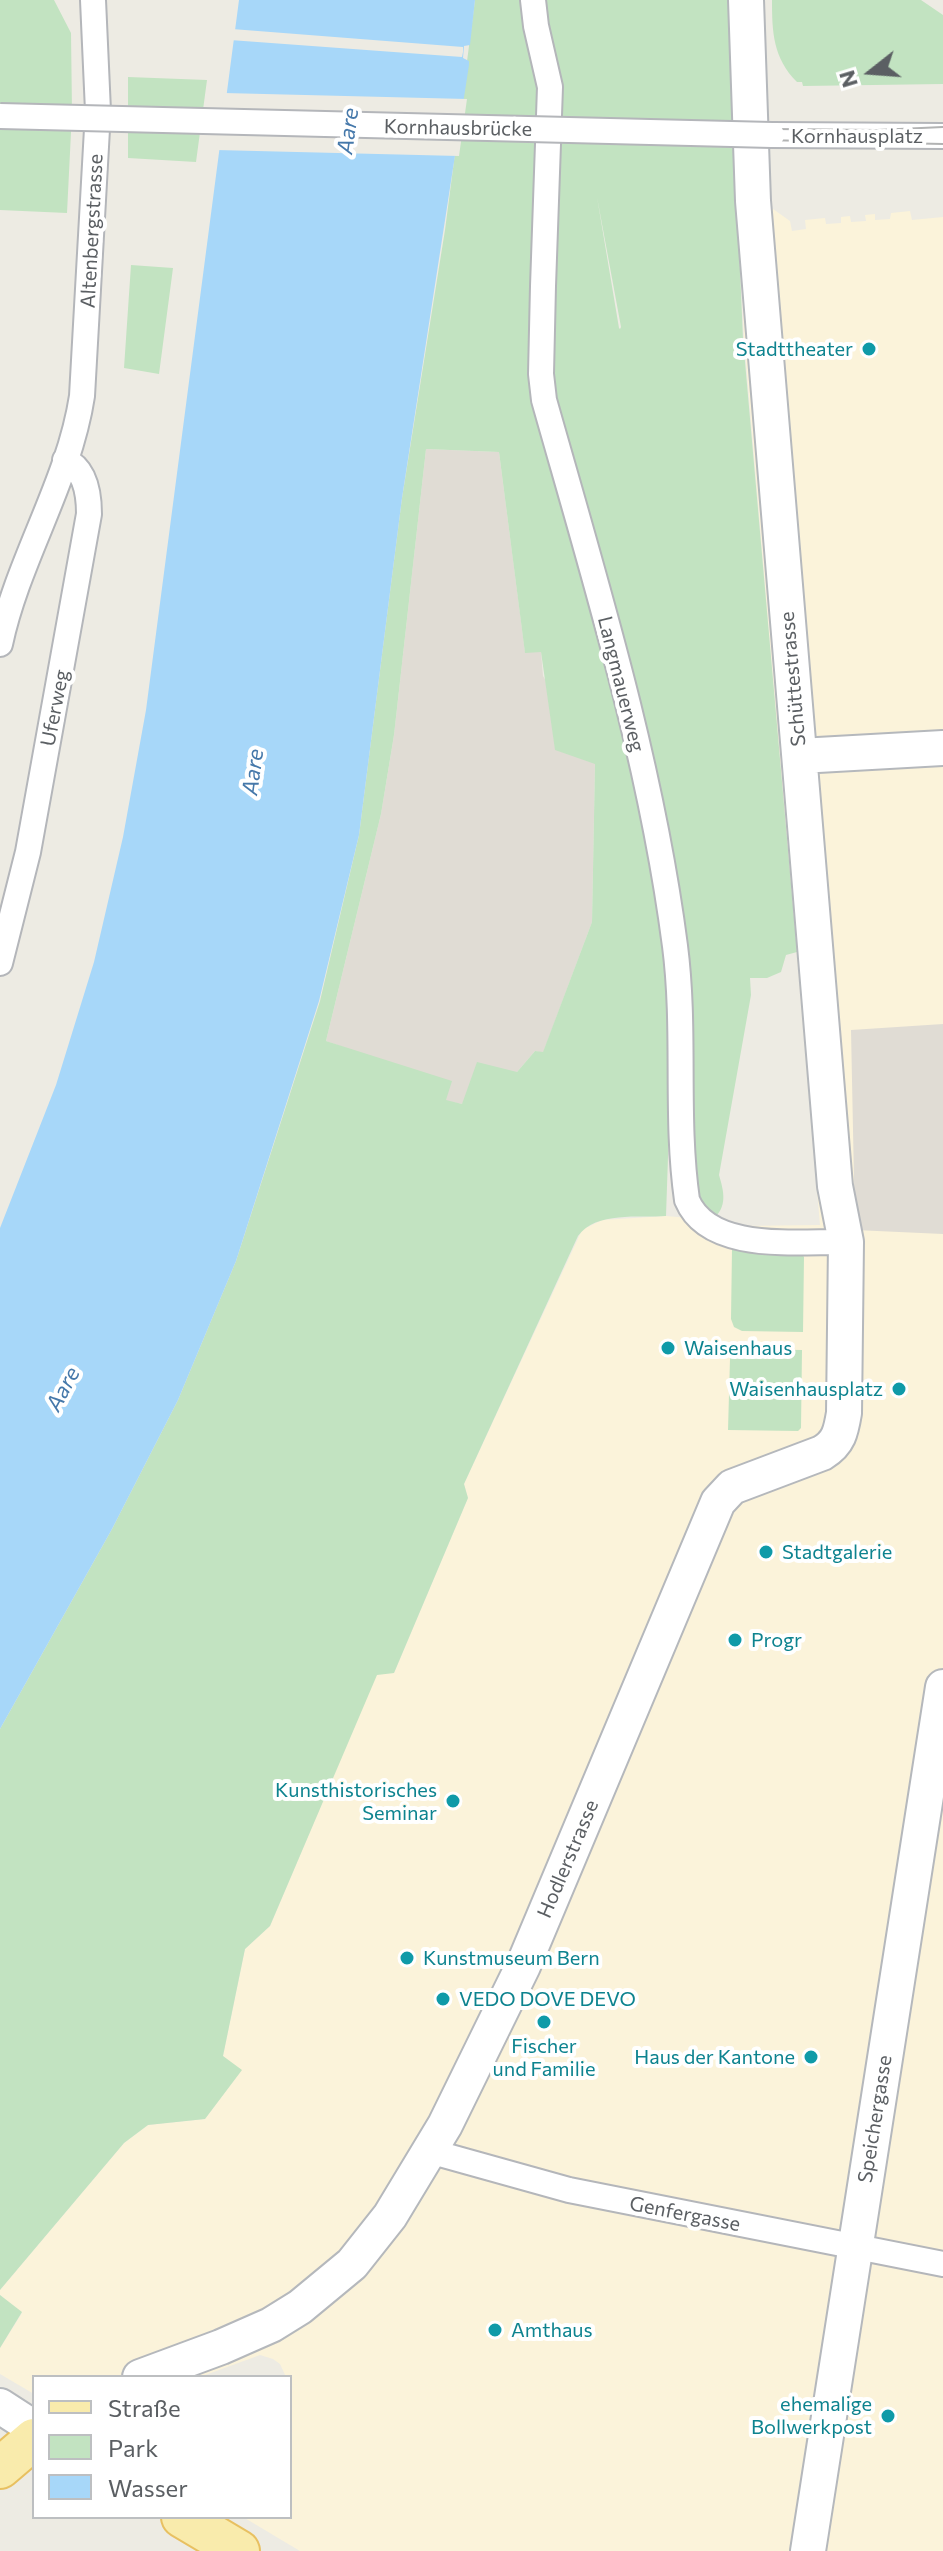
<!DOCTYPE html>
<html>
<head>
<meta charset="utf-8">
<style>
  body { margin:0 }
  #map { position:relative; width:943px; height:2551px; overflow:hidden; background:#edebe3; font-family:Commissioner,sans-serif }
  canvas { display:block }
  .legend { position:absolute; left:32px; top:2375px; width:260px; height:144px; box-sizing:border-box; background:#fff; border:2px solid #bdbfc1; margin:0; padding:10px 14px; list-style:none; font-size:24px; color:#5b5f63 }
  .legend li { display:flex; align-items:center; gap:16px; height:40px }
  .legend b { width:40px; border:2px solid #bdbfc1 }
  .north { position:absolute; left:831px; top:32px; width:80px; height:80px; -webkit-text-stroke:6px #fff; paint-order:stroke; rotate:253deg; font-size:22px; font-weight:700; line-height:32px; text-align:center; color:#5b5f63 }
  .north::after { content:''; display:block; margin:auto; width:28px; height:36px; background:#5b5f63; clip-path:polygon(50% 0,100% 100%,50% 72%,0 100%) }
</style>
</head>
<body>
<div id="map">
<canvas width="943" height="2551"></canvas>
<ul class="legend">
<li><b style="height:10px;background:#f9ebac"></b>Straße</li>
<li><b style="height:22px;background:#c2e3c1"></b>Park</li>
<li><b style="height:22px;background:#a7d7f9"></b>Wasser</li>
</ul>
<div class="north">N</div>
</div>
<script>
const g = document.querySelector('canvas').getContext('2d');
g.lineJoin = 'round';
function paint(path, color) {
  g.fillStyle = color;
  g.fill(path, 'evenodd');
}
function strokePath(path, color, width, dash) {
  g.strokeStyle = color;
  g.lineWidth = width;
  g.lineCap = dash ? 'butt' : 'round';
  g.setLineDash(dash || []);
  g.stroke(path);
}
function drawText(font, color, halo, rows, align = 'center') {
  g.font = font + ' Commissioner,sans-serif';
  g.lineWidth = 8;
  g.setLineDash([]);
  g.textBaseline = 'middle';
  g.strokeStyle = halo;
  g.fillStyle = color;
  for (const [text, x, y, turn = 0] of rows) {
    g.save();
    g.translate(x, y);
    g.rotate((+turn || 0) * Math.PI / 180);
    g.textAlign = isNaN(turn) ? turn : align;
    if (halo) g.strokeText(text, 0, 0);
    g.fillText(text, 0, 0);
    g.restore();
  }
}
const commercial = new Path2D(`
  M756 197 790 221 792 231 806 229 805 220 825 218 826 224 841 223V217L850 216 851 222 866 221 865 215 875 214V220L890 219 891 213 910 211 912 220 943 217V2551H300L243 2517H290V2377H286L280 2364 273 2359 260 2355 200 2377H34V2394L0 2374V2348L22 2313 0 2295V2290L124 2143 148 2125 205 2119 241 2071 223 2056 245 1949 270 1926 377 1674 394 1673 468 1498 464 1484 582 1230 602 1220 666 1216 712 1220 736 1226 820 1225 744 339 738 198Z`);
const education = new Path2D(`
  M426 449 499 452 525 652H541L543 676 595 763 592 922 543 1053 535 1051 517 1072 462 1104 446 1101 374 1058 326 1041 381 814 394 735Z
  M943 1024V1234L855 1230 851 1030Z`);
const green = new Path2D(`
  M0 0H54L71 33 72 112 67 213 0 210Z
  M475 0H742L737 199 743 339 797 952 786 955 781 972 767 978H750L751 995 719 1175C724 1192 728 1207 712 1220L694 1213 675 950 666 1216C639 1218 596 1211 578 1236L464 1484 468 1498 394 1673 377 1675 270 1926 245 1949 223 2056 242 2070 205 2119 148 2125 124 2143 0 2290V1729L112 1529 178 1400 236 1261 320 1001 359 835 402 498 445 230ZM597 197 621 327 620 329 619 328ZM426 449 499 452 525 653 541 652 555 750 595 764 592 922 543 1052 535 1051 517 1072 477 1062 462 1104 446 1100 452 1081 326 1041 381 814 394 735Z
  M772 0H921L943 15V84L803 86 802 82H797C773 58 772 32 772 0Z
  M128 77 207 80 196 162 128 158Z
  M131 265 173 268 159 374 124 368Z
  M732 1249 802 1254 804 1257 803 1332 742 1331 734 1327 731 1319Z
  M742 1349 802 1350 801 1428 798 1431 728 1430 730 1359 734 1352Z
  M0 2295 22 2312 0 2348Z`);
const water = new Path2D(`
  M239 0H475L470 45 464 46 463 58 469 61V65L402 498 359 835 319 1001 236 1261 178 1400 112 1529 0 1729V1228L56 1085 94 962 123 837 146 710Z`);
const pier = new Path2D(`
  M232 29 463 47V52L462 57 230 40Z
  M224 93 467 99 459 156 216 150Z`);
const street = new Path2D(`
  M533 0 536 26 550 87 543 286 541 374 544 400C595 580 651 761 675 946 686 1031 675 1116 687 1200 709 1253 798 1241 846 1242
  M772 135 943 136
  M0 644C18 559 69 482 82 396L98 111 93 0
  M0 963 28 852 89 514C89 494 86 469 65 460
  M429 2151 569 2190 943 2264`);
const secondary = new Path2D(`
  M800 756 943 748
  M140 2377 221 2347 271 2325 300 2307 352 2264 390 2216 445 2125 523 1966 718 1502 732 1487 822 1453C839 1443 841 1431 844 1413L846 1242 835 1186 753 201 746 0
  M0 2406 34 2428
  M808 2551 943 1687`);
const primary = new Path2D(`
  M0 2468 34 2439
  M182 2517 239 2551`);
const tram = new Path2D(`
  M0 110 772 129 877 130 943 127
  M0 123 943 144`);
const streetBridge = new Path2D(`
  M0 116 772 135`);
const markers = [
  [869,349,8,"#0f9aa8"],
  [668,1348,8,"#0f9aa8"],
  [899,1389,8,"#0f9aa8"],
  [766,1552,8,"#0f9aa8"],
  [735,1640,8,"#0f9aa8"],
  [453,1801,8,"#0f9aa8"],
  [407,1958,8,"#0f9aa8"],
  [443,1999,8,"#0f9aa8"],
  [544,2022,8,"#0f9aa8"],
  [811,2057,8,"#0f9aa8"],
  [495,2330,8,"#0f9aa8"],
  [888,2416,8,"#0f9aa8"]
];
const streetNames = [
  ["Kornhausbrücke",458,128,1],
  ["Kornhausplatz",857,136],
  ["Altenbergstrasse",92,231,-87],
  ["Schüttestrasse",793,679,-95],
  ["Langmauerweg",621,684,76],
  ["Uferweg",55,708,-79],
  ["Hodlerstrasse",568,1859,-67],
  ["Speichergasse",875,2119,-81],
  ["Genfergasse",685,2214,11]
];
const cultureNames = [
  ["Stadttheater",853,349,"right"],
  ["Waisenhaus",684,1348],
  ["Waisenhausplatz",883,1389,"right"],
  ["Stadtgalerie",782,1552],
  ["Progr",751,1640],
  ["Kunsthistorisches",437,1790,"right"],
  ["Seminar",437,1813,"right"],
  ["Kunstmuseum Bern",423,1958],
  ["VEDO DOVE DEVO",459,1999],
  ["Fischer",544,2046,"center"],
  ["und Familie",544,2069,"center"],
  ["Haus der Kantone",795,2057,"right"],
  ["Amthaus",511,2330],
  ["ehemalige",872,2404,"right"],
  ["Bollwerkpost",872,2427,"right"]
];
const waterNames = [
  ["Aare",348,131,-82],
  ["Aare",253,772,-82],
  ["Aare",63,1389,-62]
];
paint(commercial, '#fbf3da');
paint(education, '#e0dcd4');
paint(green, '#c2e3c1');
paint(water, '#a7d7f9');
paint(pier, '#edebe3');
strokePath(street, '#b4b6ba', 28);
strokePath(secondary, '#b5b8bc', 38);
strokePath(primary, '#e8c061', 44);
strokePath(street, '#fff', 24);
strokePath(secondary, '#fff', 34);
strokePath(primary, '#f9ebac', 40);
strokePath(tram, '#b2b3b3', 2);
strokePath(streetBridge, '#b4b6ba', 28, []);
strokePath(streetBridge, '#fff', 24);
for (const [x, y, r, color] of markers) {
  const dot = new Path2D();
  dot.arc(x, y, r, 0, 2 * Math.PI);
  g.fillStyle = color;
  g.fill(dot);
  strokePath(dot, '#fff', 3);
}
drawText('20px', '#5b5f63', '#fff', streetNames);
drawText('20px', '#0d838f', '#fff', cultureNames, 'left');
drawText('italic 22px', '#4578aa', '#fff', waterNames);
</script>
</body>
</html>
